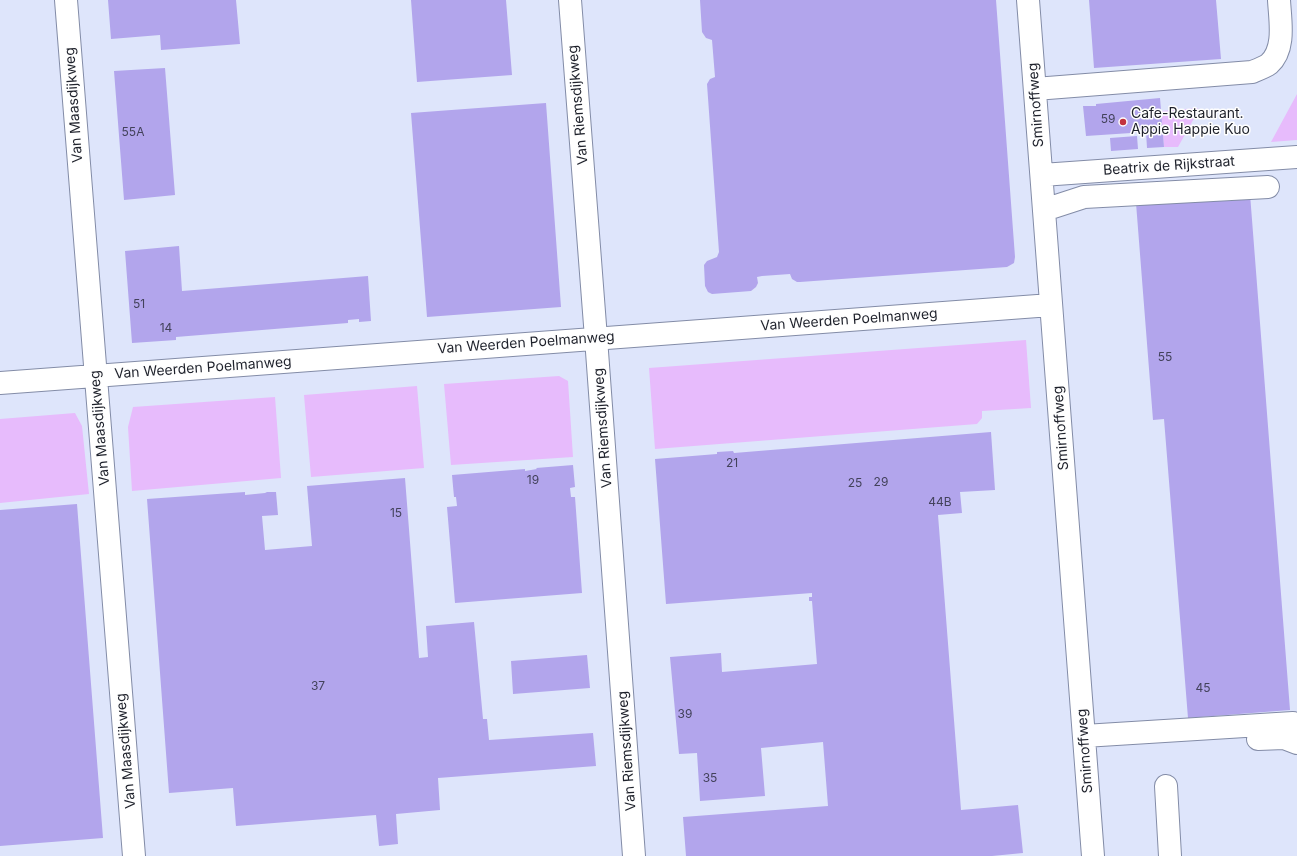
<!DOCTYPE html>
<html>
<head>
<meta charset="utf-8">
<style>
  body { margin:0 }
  canvas { display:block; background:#ecf1fc }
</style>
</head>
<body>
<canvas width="1297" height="856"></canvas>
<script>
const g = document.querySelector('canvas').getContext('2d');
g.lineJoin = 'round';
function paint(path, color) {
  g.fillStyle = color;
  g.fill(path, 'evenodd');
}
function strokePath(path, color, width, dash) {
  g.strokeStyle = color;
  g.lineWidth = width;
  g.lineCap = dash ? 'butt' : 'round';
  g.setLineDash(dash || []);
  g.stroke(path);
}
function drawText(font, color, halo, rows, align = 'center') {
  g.font = font + ' Inter,sans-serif';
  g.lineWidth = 3;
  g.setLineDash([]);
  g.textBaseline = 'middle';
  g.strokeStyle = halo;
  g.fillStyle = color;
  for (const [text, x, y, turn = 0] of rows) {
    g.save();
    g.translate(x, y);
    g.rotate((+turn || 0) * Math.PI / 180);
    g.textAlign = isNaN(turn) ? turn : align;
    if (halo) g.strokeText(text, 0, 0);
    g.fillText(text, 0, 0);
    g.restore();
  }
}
const built = new Path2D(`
  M0 0H1297V856H0Z`);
const green = new Path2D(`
  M1297 94V140L1271 142Z
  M1198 108 1197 113 1178 147H1164L1161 111Z
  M1026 340 1031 408 982 411V418L977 424 655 449 649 368Z
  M559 376 568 381 573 457 451 465 444 384Z
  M417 386 424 468 311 477 304 395Z
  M275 397 281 478 132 491 128 427 133 407Z
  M75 413 82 426 89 494 0 503V419Z`);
const building = new Path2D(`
  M108 0H236L240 44 161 50 160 35 111 39Z
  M411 0H506L512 75 417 82Z
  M700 0H996L1015 257 1014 263 1007 267 800 282H797L792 279 790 274 762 276 757 277 758 283 756 287 751 291 712 294 708 292 705 286 704 265 707 261 717 257 719 252 707 84 710 79 715 77 712 40 706 38 702 32Z
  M1089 0H1216L1221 59 1094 68Z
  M165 68 175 195 124 200 114 71Z
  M1160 98 1164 147 1147 148 1146 132 1086 136 1083 106H1096V104Z
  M546 103 561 307 427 317 411 113Z
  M1137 136 1138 149 1111 151 1110 138Z
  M1250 194 1290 710 1188 718 1164 419 1153 420 1136 203Z
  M179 246 182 291 368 276 371 321 359 322V319L348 320V323L176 337V340L132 343 125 251Z
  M991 432 995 490 960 492 962 513 938 515 961 810 1018 805 1023 853 992 856H686L683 817 828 806 823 742 761 748 765 796 700 801 697 753 679 754 670 657 721 653 722 672 817 664 812 601H809V597H812V593L666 604 655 459 717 454V452L733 451 734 453Z
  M573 465 575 487 570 488 571 497H575L582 593 455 603 447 507 457 506 456 497H454L452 475 525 469V471L537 469 536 468Z
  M405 478 419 658 428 657 426 626 474 622 483 719H487L489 740 593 733 596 766 438 778 440 810 396 814 398 844 379 846 376 815 236 826 233 788 169 793 147 499 245 492V495L265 493 267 492H276L278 515 262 516 265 550 312 546 307 486Z
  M77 504 103 838 0 846V510Z
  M587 655 590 688 513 694 511 661Z`);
const minor = new Path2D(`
  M66 0 134 856
  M570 0 596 338 634 856
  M1028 0 1093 856
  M1035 89 1252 72C1257 70 1265 67 1269 64 1286 49 1280 20 1279 0
  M1042 175 1297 157
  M1044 210 1084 197 1268 187
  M0 383 1051 305
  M1084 736 1293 723 1297 724
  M1258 739 1284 738 1297 743
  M1166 786 1170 856`);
const markers = [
  [1123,122,4,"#c3333e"]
];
const numberNames = [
  ["59",1108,119],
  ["55A",133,132],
  ["51",139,304],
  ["14",166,328],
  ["55",1165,357],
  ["21",732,463],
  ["19",533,480],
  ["29",881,482],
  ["25",855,483],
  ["44B",940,502],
  ["15",396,513],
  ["37",318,686],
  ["45",1203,688],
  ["39",685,714],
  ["35",710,778]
];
const streetNames = [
  ["Van Maasdijkweg",74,105,-94],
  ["Van Riemsdijkweg",578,105,-95],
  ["Smirnoffweg",1036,105,-94],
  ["Beatrix de Rijkstraat",1169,166,-4],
  ["Van Weerden Poelmanweg",849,320,-4],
  ["Van Weerden Poelmanweg",526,343,-4],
  ["Van Weerden Poelmanweg",203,368,-4],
  ["Van Maasdijkweg",100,428,-95],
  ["Van Riemsdijkweg",603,428,-94],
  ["Smirnoffweg",1061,428,-94],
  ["Van Maasdijkweg",126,751,-95],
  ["Van Riemsdijkweg",627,751,-94],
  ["Smirnoffweg",1085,751,-94]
];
const poiNames = [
  ["Cafe-Restaurant.",1131,114],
  ["Appie Happie Kuo",1131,130]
];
paint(built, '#dee5fb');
paint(green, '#e7bbfc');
paint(building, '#b2a5ec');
strokePath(minor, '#838ca7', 24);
strokePath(minor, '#fff', 22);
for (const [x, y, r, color] of markers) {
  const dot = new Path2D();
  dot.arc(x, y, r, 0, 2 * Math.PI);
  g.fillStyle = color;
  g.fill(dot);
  strokePath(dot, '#fefefe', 1.5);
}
drawText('12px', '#43425b', null, numberNames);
drawText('14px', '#1e212b', '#fefefe', streetNames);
drawText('14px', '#1e212b', '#fefefe', poiNames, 'left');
</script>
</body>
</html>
